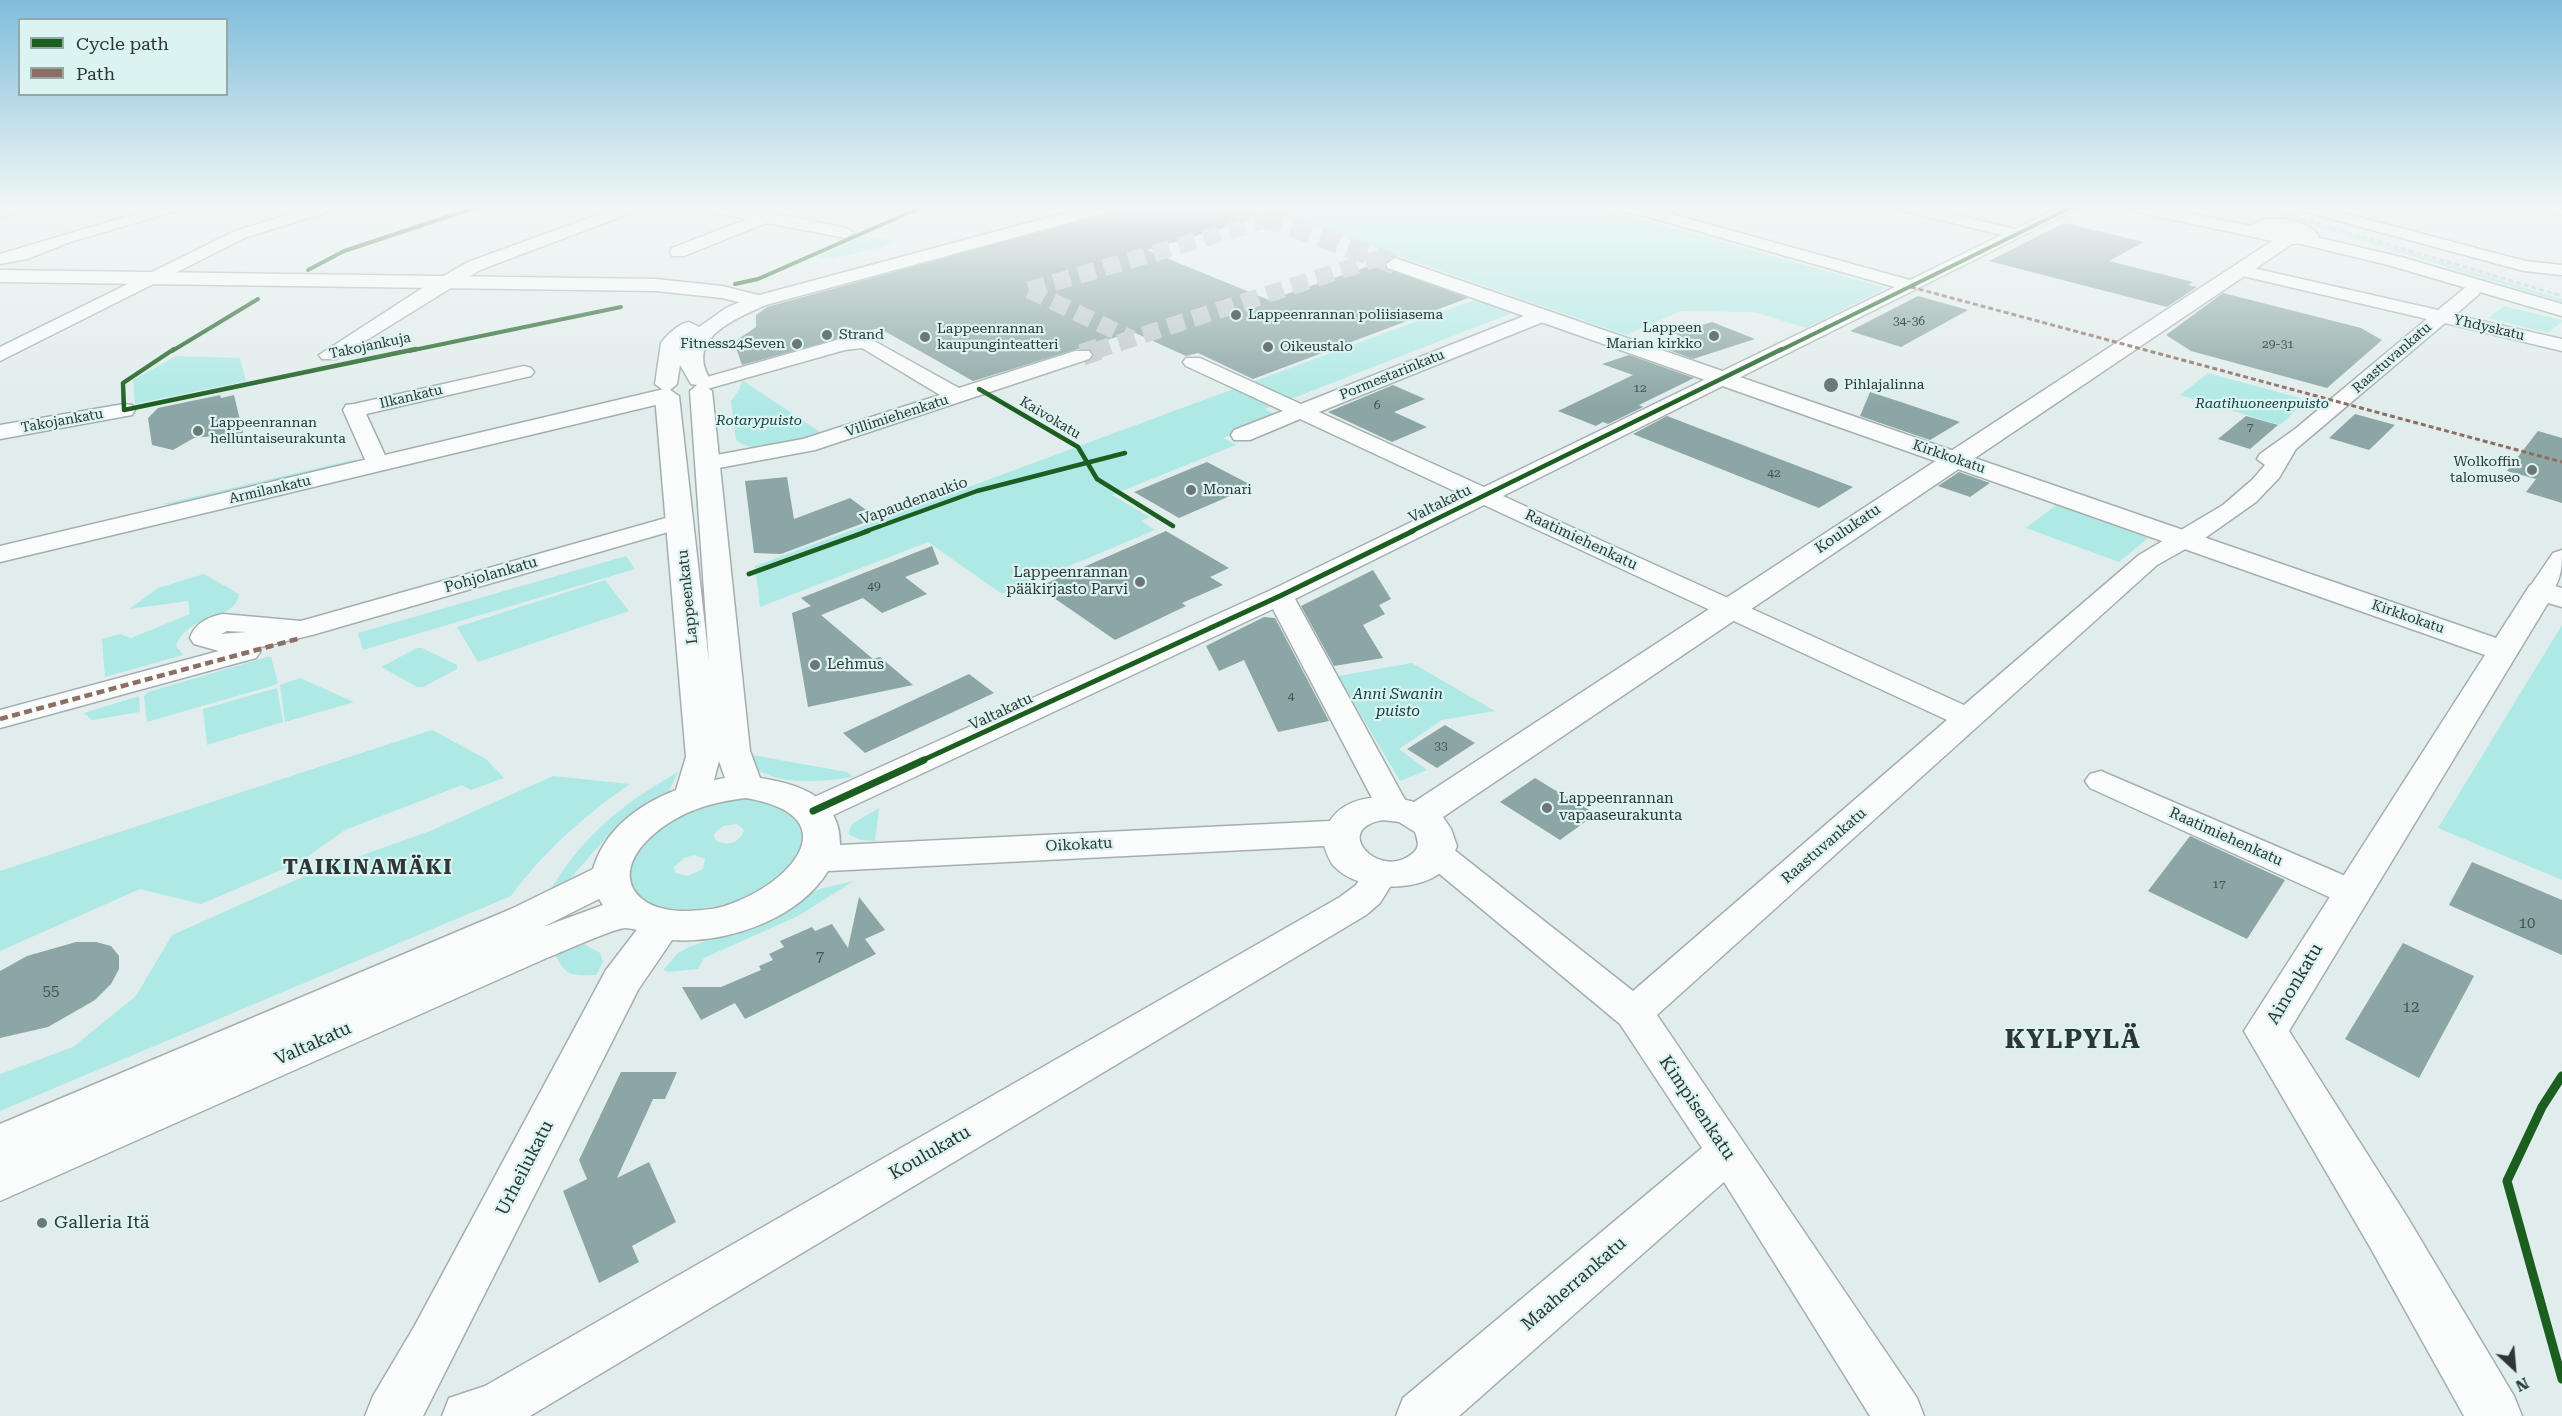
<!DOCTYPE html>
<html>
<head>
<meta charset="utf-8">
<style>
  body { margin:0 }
  #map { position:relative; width:2562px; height:1416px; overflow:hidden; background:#e1edec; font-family:"Roboto Serif",serif }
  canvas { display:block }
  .legend { position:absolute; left:18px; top:18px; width:210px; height:78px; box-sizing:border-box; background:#dbf3f1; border:2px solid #96a8a6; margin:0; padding:8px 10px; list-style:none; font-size:18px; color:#2e3736 }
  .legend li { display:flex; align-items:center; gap:12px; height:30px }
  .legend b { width:30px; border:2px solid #96a8a6 }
  .north { position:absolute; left:2484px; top:1338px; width:60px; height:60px; -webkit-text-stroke:4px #dbf3f1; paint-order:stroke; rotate:154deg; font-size:16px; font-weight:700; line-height:24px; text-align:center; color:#2e3736 }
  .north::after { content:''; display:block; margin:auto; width:21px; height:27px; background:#2e3736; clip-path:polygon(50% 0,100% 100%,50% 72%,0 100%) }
</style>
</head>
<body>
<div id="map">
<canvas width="2562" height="1416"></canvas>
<ul class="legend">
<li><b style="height:8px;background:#1b5e20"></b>Cycle path</li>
<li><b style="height:8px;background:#8d6e63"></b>Path</li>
</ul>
<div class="north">N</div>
</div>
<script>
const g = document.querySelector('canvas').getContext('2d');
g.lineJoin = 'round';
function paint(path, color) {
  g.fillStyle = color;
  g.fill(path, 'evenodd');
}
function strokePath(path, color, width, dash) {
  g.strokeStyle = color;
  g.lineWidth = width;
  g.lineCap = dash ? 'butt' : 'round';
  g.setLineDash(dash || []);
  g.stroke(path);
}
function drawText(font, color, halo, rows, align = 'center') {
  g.font = font + ' "Roboto Serif",serif';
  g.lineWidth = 4.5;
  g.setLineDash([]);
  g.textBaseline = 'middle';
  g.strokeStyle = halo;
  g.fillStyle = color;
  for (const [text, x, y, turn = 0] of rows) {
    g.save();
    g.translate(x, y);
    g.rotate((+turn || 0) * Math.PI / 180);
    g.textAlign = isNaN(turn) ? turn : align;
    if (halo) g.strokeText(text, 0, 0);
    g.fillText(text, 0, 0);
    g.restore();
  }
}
const green = new Path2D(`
  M1292 207H1598L1886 288 1806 328 1754 312 1681 311 1626 335 1276 214Z
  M2250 207 2285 214 2562 299V302Z
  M865 236 892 240 886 246 832 259 817 257Z
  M1474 300 1512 313 1265 409 1278 416 1223 438 1236 445 1112 495 1150 517 1141 521 1155 530 1002 594 928 542 760 607 755 566Z
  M2504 306 2562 320V322L2548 333 2488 318Z
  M176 356 240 358 246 381 135 404 133 380Z
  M2208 373 2307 400 2280 425 2180 395Z
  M742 380 820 432C795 440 760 458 736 440L731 401 739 390Z
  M357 459 348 464 173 505 163 504Z
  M2056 505 2148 538 2119 562 2026 528Z
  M626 556 635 569 363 650 358 633Z
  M204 574 239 594C237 621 187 613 176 646L183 655 105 677 102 639 120 634 131 638 190 614 188 601 129 609 158 588Z
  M605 580 629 611 478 662 457 627Z
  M2562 625V880L2438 828Z
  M417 648H422L457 665V669L423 687H417L381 667Z
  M267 657H271L278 683 275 685 147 722 144 696 148 692Z
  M1412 663 1495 711 1442 720 1399 749 1427 770 1400 781 1338 676Z
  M300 678 354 702 285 722 280 685Z
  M277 688 283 722 207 745 203 709Z
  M139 696 140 712 92 720 84 713Z
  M432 730 486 759 504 778 471 790 462 785 345 830 300 862 201 904 140 889 0 951V871Z
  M752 755 847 772 853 777C813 783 769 787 739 756Z
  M678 772 668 793 604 840 568 881 547 896C581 837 620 805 678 772Z
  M553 776 630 784C584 816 544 851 511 896L0 1111V1074L73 1047 136 996 172 935 307 875 430 831Z
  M742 798C780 799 782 800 805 831 799 898 691 924 638 901L627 872C631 863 635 850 641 843 665 815 708 804 742 798ZM737 824 744 830C741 843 726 847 715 840L714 834 723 826ZM694 855 705 859 703 869 688 876 675 873 674 867 684 858Z
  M879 808 875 841 861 840 848 834 852 824Z
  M854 881 798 916 704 958 698 969 668 972 663 970 678 953 689 947 760 922 819 889Z
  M584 944 600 953 603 962 596 975C571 976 565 976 554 952Z`);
const building = new Path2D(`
  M1129 207H1213L1251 220 1147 250 1269 300 1375 264 1468 298 1253 379 1198 353 1186 356 1133 332 973 381 879 328 742 365 734 342 756 327V315L767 307Z
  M2064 223 2144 242 2109 261 2193 282 2188 285 2197 287 2167 307 1989 261Z
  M2223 293 2361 328 2382 340 2327 388 2191 351 2166 335Z
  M1918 296 1968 310 1901 347 1850 331Z
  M1712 322 1755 339 1693 359 1658 346 1684 338 1674 333Z
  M1629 355 1694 378 1639 405 1643 407 1608 424 1603 422 1596 426 1558 411 1633 375 1602 364Z
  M1393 385 1425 399 1394 412 1427 427 1392 442 1328 412Z
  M1870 392 1901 402 1960 422 1930 440 1860 416Z
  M220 395 221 398 234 395 243 433 194 438 173 450 152 445 148 418 158 408Z
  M2355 414 2395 425 2369 450 2329 438Z
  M1667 416 1706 431 1853 487 1819 508 1633 434Z
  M2246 416 2278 425 2250 449 2218 439Z
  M2538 431 2562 438V503L2526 492 2536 479 2507 471Z
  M1207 462 1253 486 1179 518 1134 492Z
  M1959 472 1990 483 1970 497 1938 486Z
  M787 477 794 519 850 498 877 518 781 554 754 553 745 481Z
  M1166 531 1229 568 1210 577 1223 585 1182 603 1186 606 1115 640 1038 587Z
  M932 546 939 564 905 577 927 594 882 613 863 598 821 615 873 659 880 657 913 685 808 707 792 613 811 606 801 598Z
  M1373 570 1391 599 1379 605 1385 614 1363 625 1383 658 1334 666 1301 606Z
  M1264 617 1275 618 1329 721 1278 732 1244 660 1219 671 1206 646Z
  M969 674 994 693 865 753 843 733Z
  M1445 725 1475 743 1437 768 1407 749Z
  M1535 778 1553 789 1596 814 1560 840 1500 802Z
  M2190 836 2285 880 2247 939 2148 891Z
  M2472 862 2562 900V955L2449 905Z
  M859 897 885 930 865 939 876 954 745 1019 735 1003 701 1020 682 987H721L761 970 759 966 773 960 769 954 784 947 780 941 812 927 815 931 832 924 848 948Z
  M76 942H96L111 946 119 956V969L111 984 95 1000 48 1027 0 1038V971L27 956Z
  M2403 943 2474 976 2419 1078 2345 1039Z
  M621 1072H677L665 1099H653L617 1178 649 1162 676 1222 632 1246 639 1262 599 1283 563 1191 587 1179 579 1160Z`);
const minorTunnelFar1 = new Path2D(`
  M1029 290 1270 219
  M1029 290 1132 339
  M1094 351 1379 258`);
const minorTunnel = new Path2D(`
  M1082 355 1099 349`);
const tertiaryTunnel = new Path2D(`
  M1235 207 1395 264`);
const minor = new Path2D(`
  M0 207H28L26 210 0 217Z
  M158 207H182L180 210 70 242 27 259 0 264V254Z
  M313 207H336L334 210 247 237 0 361V347L235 231Z
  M619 207H641L639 210 480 270 336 359H322L319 355 424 287 468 262Z
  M697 207C747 204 797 219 846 228L854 233 846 238 766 223 684 256H672L670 252 672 248 747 219 699 210Z
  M1898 207H1924L2015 229 2060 207H2080L1503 496 1964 705 2139 555 2223 505 2252 480 2265 465 2257 459 2260 454 2295 429 2427 319 2234 274 2231 270 2234 266 2240 265 2438 310 2466 287H2478L2481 291 2478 295 2455 315 2562 339V351L2445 323 2296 449 2279 478 2256 502 2205 538 2157 565 1657 1015 1917 1398 1924 1416H1870L1724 1182 1459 1416H1396L1403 1398 1702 1148 1620 1024 1424 861 1419 853 1424 845 1436 841 1448 845 1633 991 1947 720 1484 505 1295 599 1410 809 1406 817 1394 820 1382 817 1273 609 825 819 813 822 801 819 797 811 801 803 1271 590 1465 496 1300 419 1250 440H1234L1231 435 1234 430 1283 411 1186 366 1183 362 1186 358H1200L1301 404 1534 312H1548L1550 316 1548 320 1319 412 1484 487 1895 287 1645 216 1643 213 1645 210H1657L1910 280 2001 235 1900 210Z
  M2296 207H2321L2525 261 2562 265V275L2524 271 2298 210Z
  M2540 207H2562V215L2542 210Z
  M865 336 959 388 1075 351H1089L1092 355 1089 359 815 450 708 470 700 468 697 463 700 458 803 439 940 395 862 348 845 350 707 389 700 387 697 383 700 379 837 340Z
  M524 366 531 368 534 372 531 376 366 414 389 464 386 469H370L367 464 343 410 346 405 354 404Z
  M124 404 132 405 135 410 132 415 0 439V425Z
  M680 514 689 516 692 521 689 526 312 635 257 648 260 652 256 658 0 728V710L219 651 194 644 190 638C195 623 208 617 223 614L301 621ZM227 631 247 632 221 634Z
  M2562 550C2562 570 2561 580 2549 597L2540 599 2531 597 2527 591 2553 553Z
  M2101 771 2364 884 2370 893 2364 902 2352 906 2340 902 2090 788 2085 781 2090 774Z
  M1381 862 1393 865 1398 874 1380 903 1366 915 530 1416H442L449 1398 485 1386 1340 897 1356 885 1369 865Z`);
const tertiary = new Path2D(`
  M1618 207H1679C1665 224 1639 215 1621 211Z
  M1395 258 2496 638 2530 585 2540 582 2562 588V607L2548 603 2289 1031 2406 1215 2514 1396 2522 1416H2464L2370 1247 2244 1031 2485 655 1388 268 1386 264Z
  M664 389 672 391 676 396 672 401 0 562V546Z
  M663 910 677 914 683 924 638 990 423 1416H365L373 1396 414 1327 606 970 649 914Z`);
const secondary = new Path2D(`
  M2303 234 2401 257 2562 304V316L2388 265 2297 243 2294 239 2297 235Z
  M0 270 656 279 722 286 766 297 769 301 766 305 759 307 722 298 656 291 0 282Z`);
const primary = new Path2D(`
  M1087 207H1115L1112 211 766 305C735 319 685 338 710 379L703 385 712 391 750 751 760 778C800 784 841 798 840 845L1330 821C1347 794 1387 794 1414 802L2272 241 2137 212 2129 207H2160L2251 226C2267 212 2307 219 2319 236L2309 243 2292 244 1443 817 1451 829 1457 846C1454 853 1451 861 1446 867 1424 894 1358 892 1335 867 1329 862 1327 853 1324 846L828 871C798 920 725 944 671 940 655 938 641 929 626 928 617 927 562 952 549 957L0 1201V1124L511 909 593 869C605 829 638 805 676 790L686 757 655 396 663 390 655 384 661 343C668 334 678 324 689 322L699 327 726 308 752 297ZM680 365 691 384 697 385 690 391 709 662 679 396 670 390 677 384ZM719 761 725 778 714 780ZM746 798C846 815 797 879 733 903 719 909 704 910 689 911 632 913 608 873 654 834 681 811 712 802 746 798ZM1383 820 1399 822 1415 832C1419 844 1420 849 1409 856 1378 878 1331 829 1383 820ZM599 899 603 905 543 927Z`);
const rail = new Path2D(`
  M2263 207 2562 296`);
const quietFar1 = new Path2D(`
  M1911 287 2562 462`);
const quiet = new Path2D(`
  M0 719 301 638`);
const cyclewayFar4 = new Path2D(`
  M308 270 344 251 477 207
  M735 284 758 279 922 207
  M172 351 258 299
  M409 351 621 307
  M1779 351 2072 207`);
const cyclewayFar3 = new Path2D(`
  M174 349 123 383 124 410 416 349
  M979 389 1078 447 1097 479 1173 526
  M864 532 977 491 1125 453
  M1410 532 1782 349`);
const cyclewayFar2 = new Path2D(`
  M749 574 868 531
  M921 761 1280 596 1413 531`);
const cyclewayFar1 = new Path2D(`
  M813 811 924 760`);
const cycleway = new Path2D(`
  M2562 1076 2542 1107 2507 1181 2562 1379`);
const markers = [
  [1236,315,6,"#6d7776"],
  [827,335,6,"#6d7776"],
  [1714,336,6,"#6d7776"],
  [925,337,6,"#6d7776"],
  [797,344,6,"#6d7776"],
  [1268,347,6,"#6d7776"],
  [1831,385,8,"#6d7776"],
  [198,431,6,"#6d7776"],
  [2532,470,6,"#6d7776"],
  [1191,490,6,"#6d7776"],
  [1140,582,6,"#6d7776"],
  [815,665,6,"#6d7776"],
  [1547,808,6,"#6d7776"],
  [42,1223,6,"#6d7776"]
];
const numberNames = [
  ["34-36",1909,321],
  ["29-31",2278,344],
  ["12",1640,388],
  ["6",1377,405],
  ["7",2250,427],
  ["42",1774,473],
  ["49",874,586],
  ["4",1291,696],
  ["33",1441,746],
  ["17",2219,884]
];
const farPoinames = [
  ["Lappeenrannan poliisiasema",1248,315],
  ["Lappeen",1702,328,"right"],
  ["Marian kirkko",1702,344,"right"],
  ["Lappeenrannan",937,329],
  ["kaupunginteatteri",937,345],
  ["Strand",839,335],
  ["Fitness24Seven",785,344,"right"],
  ["Oikeustalo",1280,347],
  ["Pihlajalinna",1844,385],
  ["Lappeenrannan",210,423],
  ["helluntaiseurakunta",210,439],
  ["Wolkoffin",2520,462,"right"],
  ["talomuseo",2520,478,"right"],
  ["Monari",1203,490]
];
const farStreetnames = [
  ["Yhdyskatu",2489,328,13],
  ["Takojankuja",370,346,-12],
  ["Raastuvankatu",2392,358,-41],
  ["Pormestarinkatu",1392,375,-22],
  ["Ilkankatu",411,397,-13],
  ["Villimiehenkatu",897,416,-18],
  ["Kaivokatu",1050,418,31],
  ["Takojankatu",62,421,-10],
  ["Kirkkokatu",1949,457,19],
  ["Armilankatu",270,490,-13],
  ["Kirkkokatu",2408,617,19]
];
const farParknames = [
  ["Raatihuoneenpuisto",2262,404],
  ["Rotarypuisto",759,421]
];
const streetNames = [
  ["Vapaudenaukio",914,501,-20],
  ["Valtakatu",1440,504,-26],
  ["Koulukatu",1848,529,-34],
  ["Raatimiehenkatu",1581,540,25],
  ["Pohjolankatu",491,575,-16],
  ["Lappeenkatu",688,597,-96],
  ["Valtakatu",1001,712,-25],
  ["Raatimiehenkatu",2226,837,24],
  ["Oikokatu",1079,845,-3],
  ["Raastuvankatu",1824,846,-41]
];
const poiNames = [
  ["Lappeenrannan",1128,573,"right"],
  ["pääkirjasto Parvi",1128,590,"right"],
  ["Lehmus",827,665],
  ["Lappeenrannan",1559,799],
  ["vapaaseurakunta",1559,816]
];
const parkNames = [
  ["Anni Swanin",1398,695],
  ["puisto",1398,712]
];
const nearNumbernames = [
  ["10",2527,924],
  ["7",820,957],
  ["55",51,992],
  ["12",2411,1008]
];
const nearStreetnames = [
  ["Ainonkatu",2295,984,-59],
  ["Valtakatu",313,1044,-24],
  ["Kimpisenkatu",1697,1108,56],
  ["Koulukatu",930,1153,-30],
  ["Urheilukatu",525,1168,-63],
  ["Maaherrankatu",1574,1284,-41]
];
const nearPoinames = [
  ["Galleria Itä",54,1223]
];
const districtNames = [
  ["TAIKINAMÄKI",368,868]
];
const nearDistrictnames = [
  ["KYLPYLÄ",2073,1040]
];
paint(green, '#aee9e5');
paint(building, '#8ba6a4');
strokePath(minorTunnelFar1, '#bdc9c8', 17, [17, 9]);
strokePath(minorTunnel, '#bdc9c8', 22, [22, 11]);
strokePath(tertiaryTunnel, '#bdc9c8', 20, [20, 10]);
strokePath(minor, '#a5aeae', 3);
strokePath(tertiary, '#a5aeae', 3);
strokePath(secondary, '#a5aeae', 3);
strokePath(primary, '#a5aeae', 3);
paint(minor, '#fafcfc');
paint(tertiary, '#fafcfc');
paint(secondary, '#fafcfc');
paint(primary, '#fafcfc');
strokePath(rail, '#c7c9c9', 3, [5, 3]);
strokePath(quietFar1, '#8d6e63', 3, [5, 3]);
strokePath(quiet, '#8d6e63', 4.5, [8, 4.5]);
strokePath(cyclewayFar4, '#1b5e20', 4);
strokePath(cyclewayFar3, '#1b5e20', 4.5);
strokePath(cyclewayFar2, '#1b5e20', 5);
strokePath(cyclewayFar1, '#1b5e20', 7);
strokePath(cycleway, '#1b5e20', 9);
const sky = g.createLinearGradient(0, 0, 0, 405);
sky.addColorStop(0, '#7fbddb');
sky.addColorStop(0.51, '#f2f7f6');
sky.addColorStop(1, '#f2f7f600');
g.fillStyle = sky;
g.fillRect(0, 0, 2562, 405);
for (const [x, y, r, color] of markers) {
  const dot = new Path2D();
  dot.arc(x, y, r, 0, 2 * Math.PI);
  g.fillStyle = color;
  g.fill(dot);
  strokePath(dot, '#dbf3f1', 2);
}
drawText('12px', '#455352', null, numberNames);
drawText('14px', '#2e3736', '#dbf3f1', farPoinames, 'left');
drawText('14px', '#2e3736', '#dbf3f1', farStreetnames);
drawText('italic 14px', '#13413f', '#dbf3f1', farParknames);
drawText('15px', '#2e3736', '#dbf3f1', streetNames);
drawText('15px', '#2e3736', '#dbf3f1', poiNames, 'left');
drawText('italic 15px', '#13413f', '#dbf3f1', parkNames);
drawText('15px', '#455352', null, nearNumbernames);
drawText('18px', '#2e3736', '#dbf3f1', nearStreetnames);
drawText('18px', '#2e3736', '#dbf3f1', nearPoinames, 'left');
g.letterSpacing = '1.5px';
drawText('bold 21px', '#2e3736', '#dbf3f1', districtNames);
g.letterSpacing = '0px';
g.letterSpacing = '1.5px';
drawText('bold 26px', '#2e3736', '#dbf3f1', nearDistrictnames);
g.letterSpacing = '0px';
</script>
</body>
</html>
